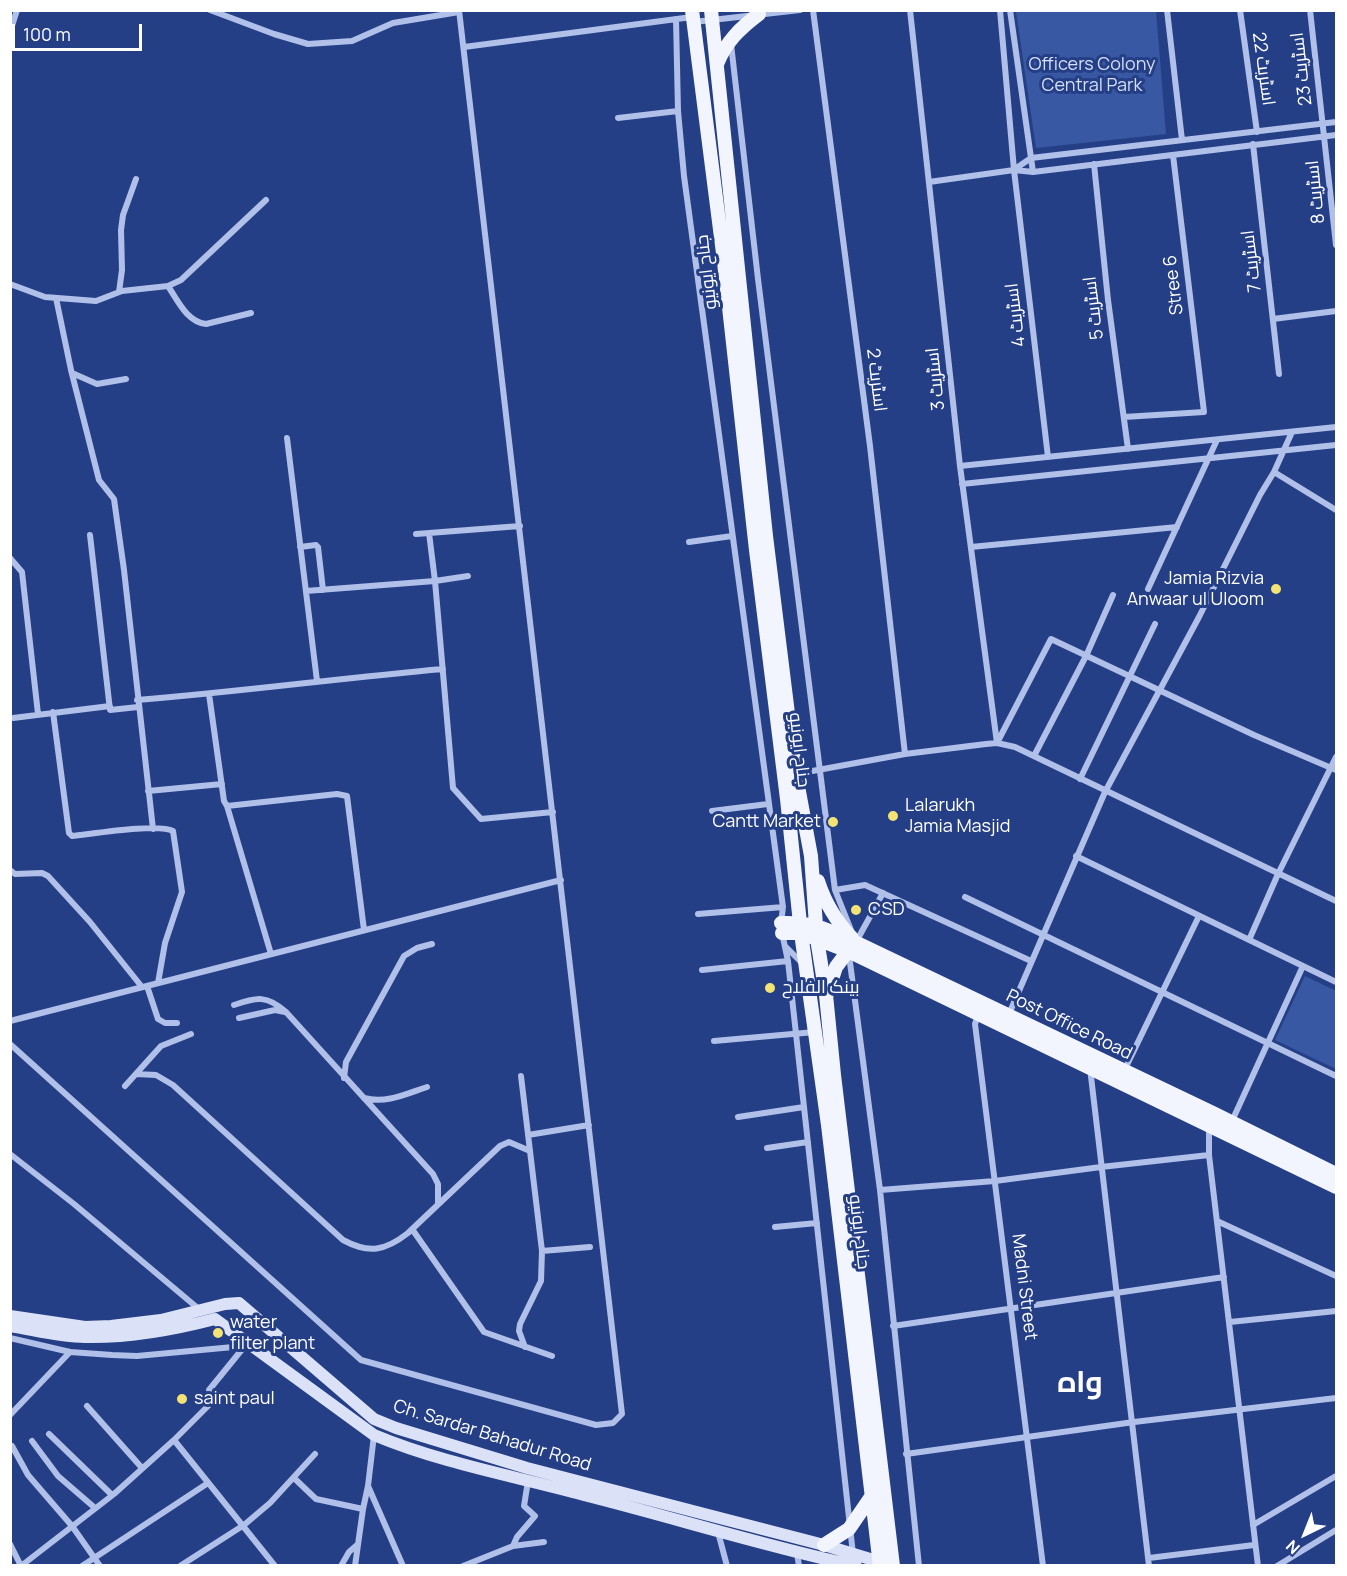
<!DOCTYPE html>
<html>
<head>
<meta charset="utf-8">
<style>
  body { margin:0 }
  #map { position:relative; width:1347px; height:1576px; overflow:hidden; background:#253f87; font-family:Manrope,sans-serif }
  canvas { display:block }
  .frame { position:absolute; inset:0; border:12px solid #fff; pointer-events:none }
  .north { position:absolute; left:1275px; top:1504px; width:60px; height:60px; -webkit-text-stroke:4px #253f87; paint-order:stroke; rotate:223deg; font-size:16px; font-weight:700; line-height:24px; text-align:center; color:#fff }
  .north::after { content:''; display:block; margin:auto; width:21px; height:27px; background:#fff; clip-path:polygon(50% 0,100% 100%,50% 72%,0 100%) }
  .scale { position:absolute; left:12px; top:24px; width:130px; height:27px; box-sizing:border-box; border:3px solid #fff; border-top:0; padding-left:8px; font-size:18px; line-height:21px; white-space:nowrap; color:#fff; -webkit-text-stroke:4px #253f87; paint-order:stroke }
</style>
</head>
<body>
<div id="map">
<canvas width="1347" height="1576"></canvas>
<div class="frame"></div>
<div class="north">N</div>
<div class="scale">100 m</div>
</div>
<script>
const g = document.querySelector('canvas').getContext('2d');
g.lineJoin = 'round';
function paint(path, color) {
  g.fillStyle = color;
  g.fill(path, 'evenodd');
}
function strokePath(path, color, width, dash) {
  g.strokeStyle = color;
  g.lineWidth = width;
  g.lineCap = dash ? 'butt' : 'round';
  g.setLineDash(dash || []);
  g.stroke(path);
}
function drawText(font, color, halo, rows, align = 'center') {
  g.font = font + ' Manrope,Cairo,sans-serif';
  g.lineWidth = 6;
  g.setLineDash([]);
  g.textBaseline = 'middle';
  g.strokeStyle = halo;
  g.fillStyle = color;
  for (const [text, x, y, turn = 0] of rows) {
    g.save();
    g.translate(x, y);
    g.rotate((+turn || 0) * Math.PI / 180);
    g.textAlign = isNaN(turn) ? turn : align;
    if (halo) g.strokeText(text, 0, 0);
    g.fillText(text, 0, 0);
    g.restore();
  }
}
const green = new Path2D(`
  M1016 11H1156L1166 134 1036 148Z
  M1305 976 1336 991V1069L1275 1040Z`);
const street = new Path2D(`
  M210 10 274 34 308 44 352 41 393 23 459 12
  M813 10 870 446 905 754
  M910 10 960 466 997 743
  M1000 10 1014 170 1048 457
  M1010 10 1033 172
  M1167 10 1182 140
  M1240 10 1257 132
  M1310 10 1336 245
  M676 19 678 111 684 176 783 907 781 923
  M694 22 800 10
  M10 32 17 10
  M731 44 758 279 835 890 851 930
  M464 47 692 17
  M618 118 678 111
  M1253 144 1279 374
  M1094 164 1108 300 1128 449
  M1015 169 1031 158 1336 122
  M929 182 1014 170 1033 172 1336 135
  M10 284 45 297 96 301 122 291 168 286 181 280 266 200
  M168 286C178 301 187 322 206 324L251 313
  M119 292 122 270 121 230 123 215 136 179
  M56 298 71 370 99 480 114 499 124 570 153 829
  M1273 319 1336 311
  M72 373 97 384 126 379
  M1124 417 1204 412 1173 155
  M287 438 317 681
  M960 466 1336 427
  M1274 472 1336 510
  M962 484 1336 445
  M429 533 435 581 453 788 481 819 553 812
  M416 534 520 526
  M90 535 110 710 138 707
  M689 542 732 536
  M300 547 316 545 318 547 323 590
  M971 547 1177 527
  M10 558 22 572 38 714
  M1148 589 1217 440
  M306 591 435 581 468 576
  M209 694 224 801 227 806 337 794 347 796 364 930
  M137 700C239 692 341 678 443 669
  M53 712 69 833 72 836C92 834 158 823 173 831L182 892 165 943 158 983
  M13 718 110 706
  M997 743 1051 639 1254 735 1336 770
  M1034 756 1086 656 1113 595
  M796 774 905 754 986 744 997 743 1015 747 1336 901
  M1080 779 1155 624
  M148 791 222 784
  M227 806 271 954
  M712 811 768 804
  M1076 856 1336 982
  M10 870 15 874 42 873 48 876 90 922 142 987
  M835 890 865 885 1031 961
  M965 897 1336 1076
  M698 914 783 907
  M782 933 788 961 853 1554
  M1249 940 1278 874 1336 757
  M856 942 883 893
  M786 947 802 963
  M849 955 880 1190 919 1566
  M702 970 788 961
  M147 986 158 1019 165 1023H177
  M234 1005C257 997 267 995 286 1012L433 1174 438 1184V1204
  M1009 1014 1105 792 1199 617 1260 495 1274 472 1292 432
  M978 1015 975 1024 1043 1566
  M239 1018 275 1010 285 1012
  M10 1021 561 880
  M714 1041 815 1032
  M10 1044 361 1360 596 1425 613 1423 622 1414 459 10
  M1090 1068 1149 1566
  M1124 1071 1199 916
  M136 1074 156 1075 173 1085 343 1240C369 1254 385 1251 408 1233L500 1146 509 1142 530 1151
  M521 1076 542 1251 541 1281 520 1324 519 1331 525 1347
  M344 1078 346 1062 404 956 417 948 432 944
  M125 1086 161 1046 191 1034
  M364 1098C386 1104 406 1094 427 1087
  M738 1117 804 1107
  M1232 1121 1303 966
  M1209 1125V1155L1258 1566
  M528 1135 589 1125
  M767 1148 808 1142
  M10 1154 74 1204 200 1310
  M880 1190 995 1181 1101 1167 1209 1155
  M1217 1221 1336 1276
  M775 1227 817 1223
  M412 1229 484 1332 552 1356
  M542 1251 590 1247
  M1230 1322 1336 1311
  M893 1326 1224 1277
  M10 1338 70 1352 112 1355 137 1356 244 1346
  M87 1406 142 1468
  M10 1415 70 1352
  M49 1434 112 1495
  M174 1440 275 1566
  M32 1441 58 1476 95 1508
  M12 1446 28 1475 72 1526 100 1566
  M906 1454 1134 1422 1336 1398
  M294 1478 316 1499 363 1509
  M368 1486 403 1566
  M1253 1525 1336 1476
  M718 1532 727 1566
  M10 1544 21 1566
  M513 1546 544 1542
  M797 1553 799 1566
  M1149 1558 1254 1545
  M21 1566 114 1494 174 1440 214 1400 209 1390 244 1347
  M82 1566 208 1483
  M180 1566 244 1525 270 1503 315 1454
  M341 1566 349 1552 357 1545
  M355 1566 363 1509 368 1486 374 1435
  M463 1566 513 1546 517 1537 535 1516 524 1506 528 1481
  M1277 1566 1336 1530`);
const secondary = new Path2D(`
  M10 1316 85 1327 111 1326 161 1320 225 1304 239 1303 374 1419 396 1428 527 1468 824 1545 880 1562H887
  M10 1326C35 1330 60 1337 85 1337 129 1338 173 1330 215 1319L374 1435C441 1463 514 1476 584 1495 675 1518 764 1546 856 1566`);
const primary = new Path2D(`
  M692 10 723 253 756 550 787 799 801 933 828 1125 880 1566
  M711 10 766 536 795 770 811 856 817 939 826 995 834 1075 893 1566
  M717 64C726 42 740 28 759 14
  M818 881C825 903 836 921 852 938
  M781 923C814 922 826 929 855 942L1213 1113 1336 1174
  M782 933H801L848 951 1336 1187
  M827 994 836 967 848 951
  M824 1545 849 1529 873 1494`);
const markers = [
  [1276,589,6,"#f2e374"],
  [893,816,6,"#f2e374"],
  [833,822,6,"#f2e374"],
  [856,910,6,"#f2e374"],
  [770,988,6,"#f2e374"],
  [218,1333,6,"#f2e374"],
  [182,1399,6,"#f2e374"]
];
const parkNames = [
  ["Officers Colony",1092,65],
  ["Central Park",1092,86]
];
const streetNames = [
  ["اسٹریٹ 22",1263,69,82],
  ["اسٹریٹ 23",1302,69,-97],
  ["اسٹریٹ 8",1316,192,-96],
  ["اسٹریٹ 7",1252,261,-97],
  ["جناح ایونیو",707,272,-97],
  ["Stree 6",1174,285,-97],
  ["اسٹریٹ 5",1094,308,-97],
  ["اسٹریٹ 4",1016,315,-97],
  ["اسٹریٹ 3",936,379,-96],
  ["اسٹریٹ 2",876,380,83],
  ["جناح ایونیو",799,750,83],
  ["Post Office Road",1069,1025,26],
  ["جناح ایونیو",859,1232,83],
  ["Madni Street",1024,1287,83],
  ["Ch. Sardar Bahadur Road",492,1436,17]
];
const poiNames = [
  ["Jamia Rizvia",1264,579,"right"],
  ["Anwaar ul Uloom",1264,600,"right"],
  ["Lalarukh",905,806],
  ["Jamia Masjid",905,827],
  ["Cantt Market",821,822,"right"],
  ["CSD",868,910],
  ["بینک الفلاح",782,988],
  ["water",230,1323],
  ["filter plant",230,1344],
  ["saint paul",194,1399]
];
const townNames = [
  ["واہ",1080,1384]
];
paint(green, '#3958a4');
strokePath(street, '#b0c0e9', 6);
strokePath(secondary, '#dbe2f7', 12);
strokePath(primary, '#f3f5fe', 14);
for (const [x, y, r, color] of markers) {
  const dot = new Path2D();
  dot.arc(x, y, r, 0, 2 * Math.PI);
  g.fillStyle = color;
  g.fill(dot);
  strokePath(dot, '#253f87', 2);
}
drawText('18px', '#d4def7', '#253f87', parkNames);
drawText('18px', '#fff', '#253f87', streetNames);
drawText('18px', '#fff', '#253f87', poiNames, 'left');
drawText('bold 30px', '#fff', '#253f87', townNames);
</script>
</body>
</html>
